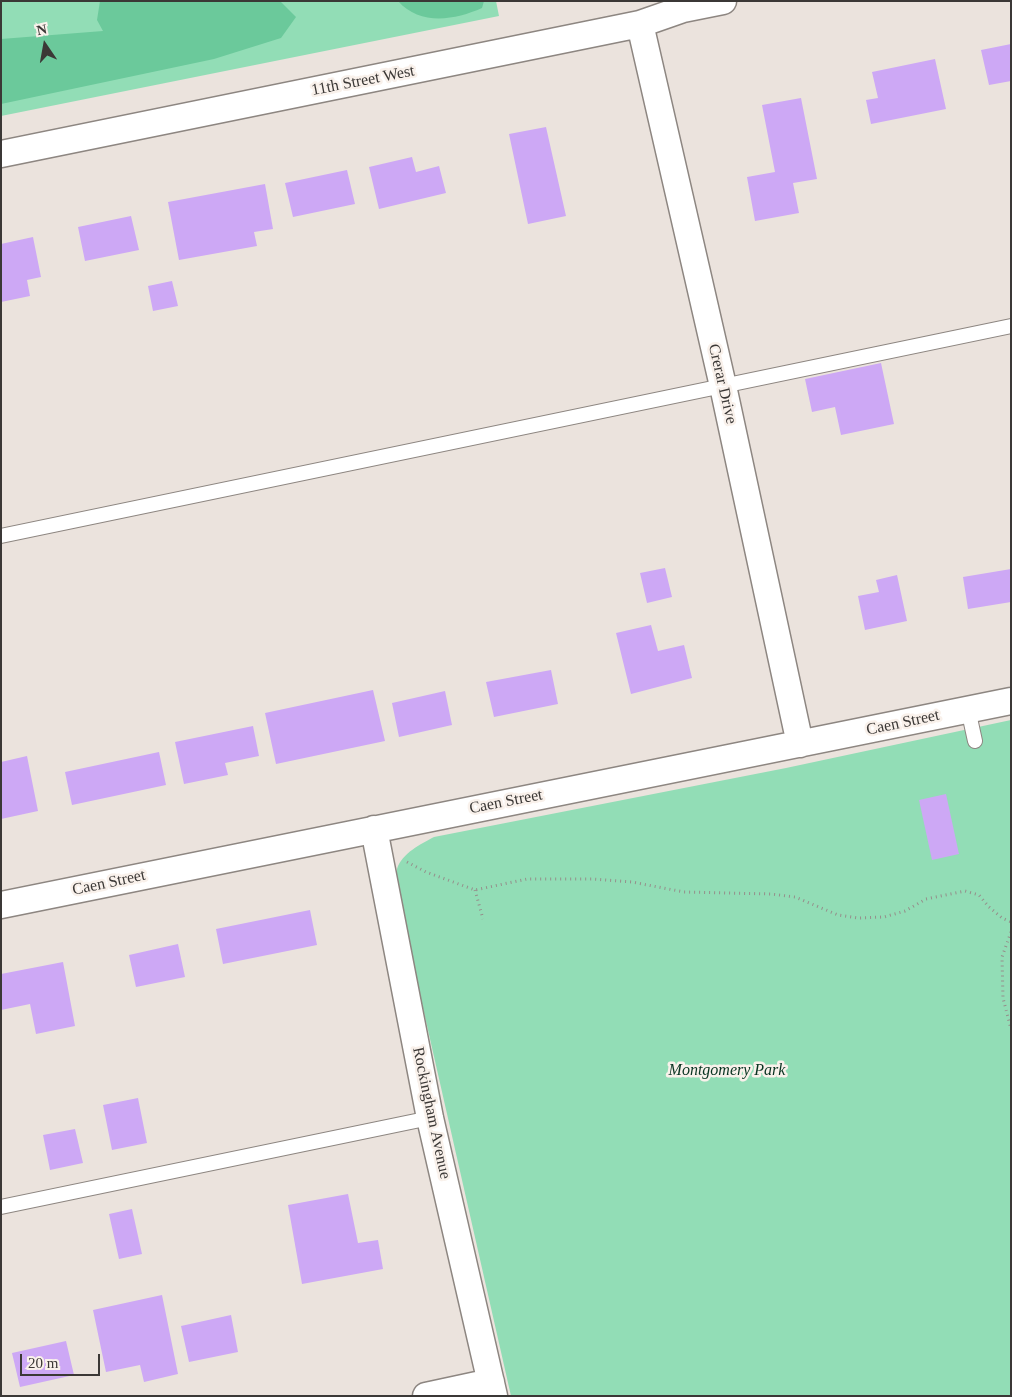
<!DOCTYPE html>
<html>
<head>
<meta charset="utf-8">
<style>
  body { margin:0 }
  #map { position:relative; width:1012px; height:1397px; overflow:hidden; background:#ebe3dd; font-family:"Times New Roman",serif }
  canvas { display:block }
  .frame { position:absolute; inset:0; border:2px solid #3b3836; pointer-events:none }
  .north { position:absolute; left:20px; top:20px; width:50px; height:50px; -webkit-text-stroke:4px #f9f1eb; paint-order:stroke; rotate:348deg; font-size:14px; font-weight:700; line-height:20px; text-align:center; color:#3b3836 }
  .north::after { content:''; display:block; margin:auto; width:18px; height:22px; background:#3b3836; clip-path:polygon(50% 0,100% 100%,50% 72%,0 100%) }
  .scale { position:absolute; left:20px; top:1354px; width:80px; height:22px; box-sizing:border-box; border:2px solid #3b3836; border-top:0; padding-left:6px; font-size:15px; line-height:18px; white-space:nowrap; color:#3b3836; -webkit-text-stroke:4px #f9f1eb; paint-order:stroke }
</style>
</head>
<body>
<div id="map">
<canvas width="1012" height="1397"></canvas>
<div class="frame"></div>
<div class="north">N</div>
<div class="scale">20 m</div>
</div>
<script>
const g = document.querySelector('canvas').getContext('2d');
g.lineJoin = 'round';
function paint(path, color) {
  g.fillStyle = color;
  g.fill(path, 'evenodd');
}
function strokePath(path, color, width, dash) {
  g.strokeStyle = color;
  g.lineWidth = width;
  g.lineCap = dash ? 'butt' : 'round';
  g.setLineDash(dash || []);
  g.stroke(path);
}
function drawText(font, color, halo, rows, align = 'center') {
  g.font = font + ' "Times New Roman",serif';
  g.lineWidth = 5;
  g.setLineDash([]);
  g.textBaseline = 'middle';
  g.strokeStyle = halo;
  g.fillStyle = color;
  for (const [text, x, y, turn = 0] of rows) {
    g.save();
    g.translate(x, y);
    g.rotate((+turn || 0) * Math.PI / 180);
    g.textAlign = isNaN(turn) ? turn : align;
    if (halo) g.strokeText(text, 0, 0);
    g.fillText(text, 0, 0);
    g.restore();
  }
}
const green = new Path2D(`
  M1 1H496L499 16 1 116Z
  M1011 720V1396H511L396 889C397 883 396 875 397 869 402 853 421 844 434 837L786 768Z`);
const forest = new Path2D(`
  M100 1H280L296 17 281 38 214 59 1 104V39L103 31 97 20Z
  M398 1H484L482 8C455 20 420 26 398 1Z`);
const building = new Path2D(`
  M1011 44V81L989 85 981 50Z
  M935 59 946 109 871 124 866 100 878 98 872 72Z
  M801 98 817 179 793 183 799 213 755 221 747 177 775 172 762 105Z
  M546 127 566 216 528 224 509 134Z
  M412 157 416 172 439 166 446 193 379 209 369 167Z
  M347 170 355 204 293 217 285 183Z
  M265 184 273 229 254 232 257 246 179 260 168 202Z
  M131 216 139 250 85 261 78 227Z
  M33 237 41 277 27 280 30 296 1 302V244Z
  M172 281 178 306 153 311 148 286Z
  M881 363 894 424 841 435 835 407 812 412 805 379Z
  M665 568 672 597 647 603 640 573Z
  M1011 569V602L968 609 963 577Z
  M897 575 907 621 865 630 858 596 879 592 876 580Z
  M651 625 658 651 684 645 692 678 631 694 616 633Z
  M551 670 558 704 494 717 486 682Z
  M373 690 385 741 276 764 265 713Z
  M445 691 452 725 399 737 392 703Z
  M253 726 259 756 225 763 228 775 184 784 175 742Z
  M159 752 166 785 72 805 65 772Z
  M27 756 38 811 1 819V762Z
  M946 794 959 854 932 860 919 800Z
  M310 910 317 945 223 964 216 929Z
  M178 944 185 977 136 987 129 955Z
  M63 962 75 1026 36 1034 30 1004 1 1010V974Z
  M138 1098 147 1143 112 1150 103 1105Z
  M75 1129 83 1163 50 1170 43 1135Z
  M348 1194 358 1243 378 1240 383 1269 302 1284 288 1205Z
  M132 1209 142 1254 119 1259 109 1214Z
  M162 1295 178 1374 144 1382 140 1365 106 1372 93 1310Z
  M231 1315 238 1352 189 1362 181 1326Z
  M66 1341 74 1375 20 1387 12 1353Z`);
const path = new Path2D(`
  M407 862 426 872 475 890 527 879H592L632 882 684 892 771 894 795 897 838 915 858 918 884 917 905 911 926 899 965 891 979 895 989 907 1002 918 1011 922
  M475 890 483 919
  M1011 932 1002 957 1003 998 1011 1029`);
const service = new Path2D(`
  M1 536 1011 326
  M968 709 975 741
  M1 1207 430 1118`);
const minor = new Path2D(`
  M640 24 723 386 800 744
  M1 154 640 24 683 9 723 1
  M374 829 430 1118 494 1396
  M1 905 1011 701
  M426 1396 491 1382`);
const streetNames = [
  ["11th Street West",363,81,-11],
  ["Crerar Drive",722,384,77],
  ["Caen Street",903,723,-12],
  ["Caen Street",506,802,-11],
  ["Caen Street",109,883,-12],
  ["Rockingham Avenue",431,1113,78]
];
const parkNames = [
  ["Montgomery Park",727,1071]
];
paint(green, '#92ddb6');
paint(forest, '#6bc99b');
paint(building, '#cda8f5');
strokePath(service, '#8d8681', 16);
strokePath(minor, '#8d8681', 29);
strokePath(path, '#958f8b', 3, [1, 4]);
strokePath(service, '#fff', 14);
strokePath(minor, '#fff', 26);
drawText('16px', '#3b3836', '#f9f1eb', streetNames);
drawText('italic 16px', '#083321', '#f9f1eb', parkNames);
</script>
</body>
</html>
